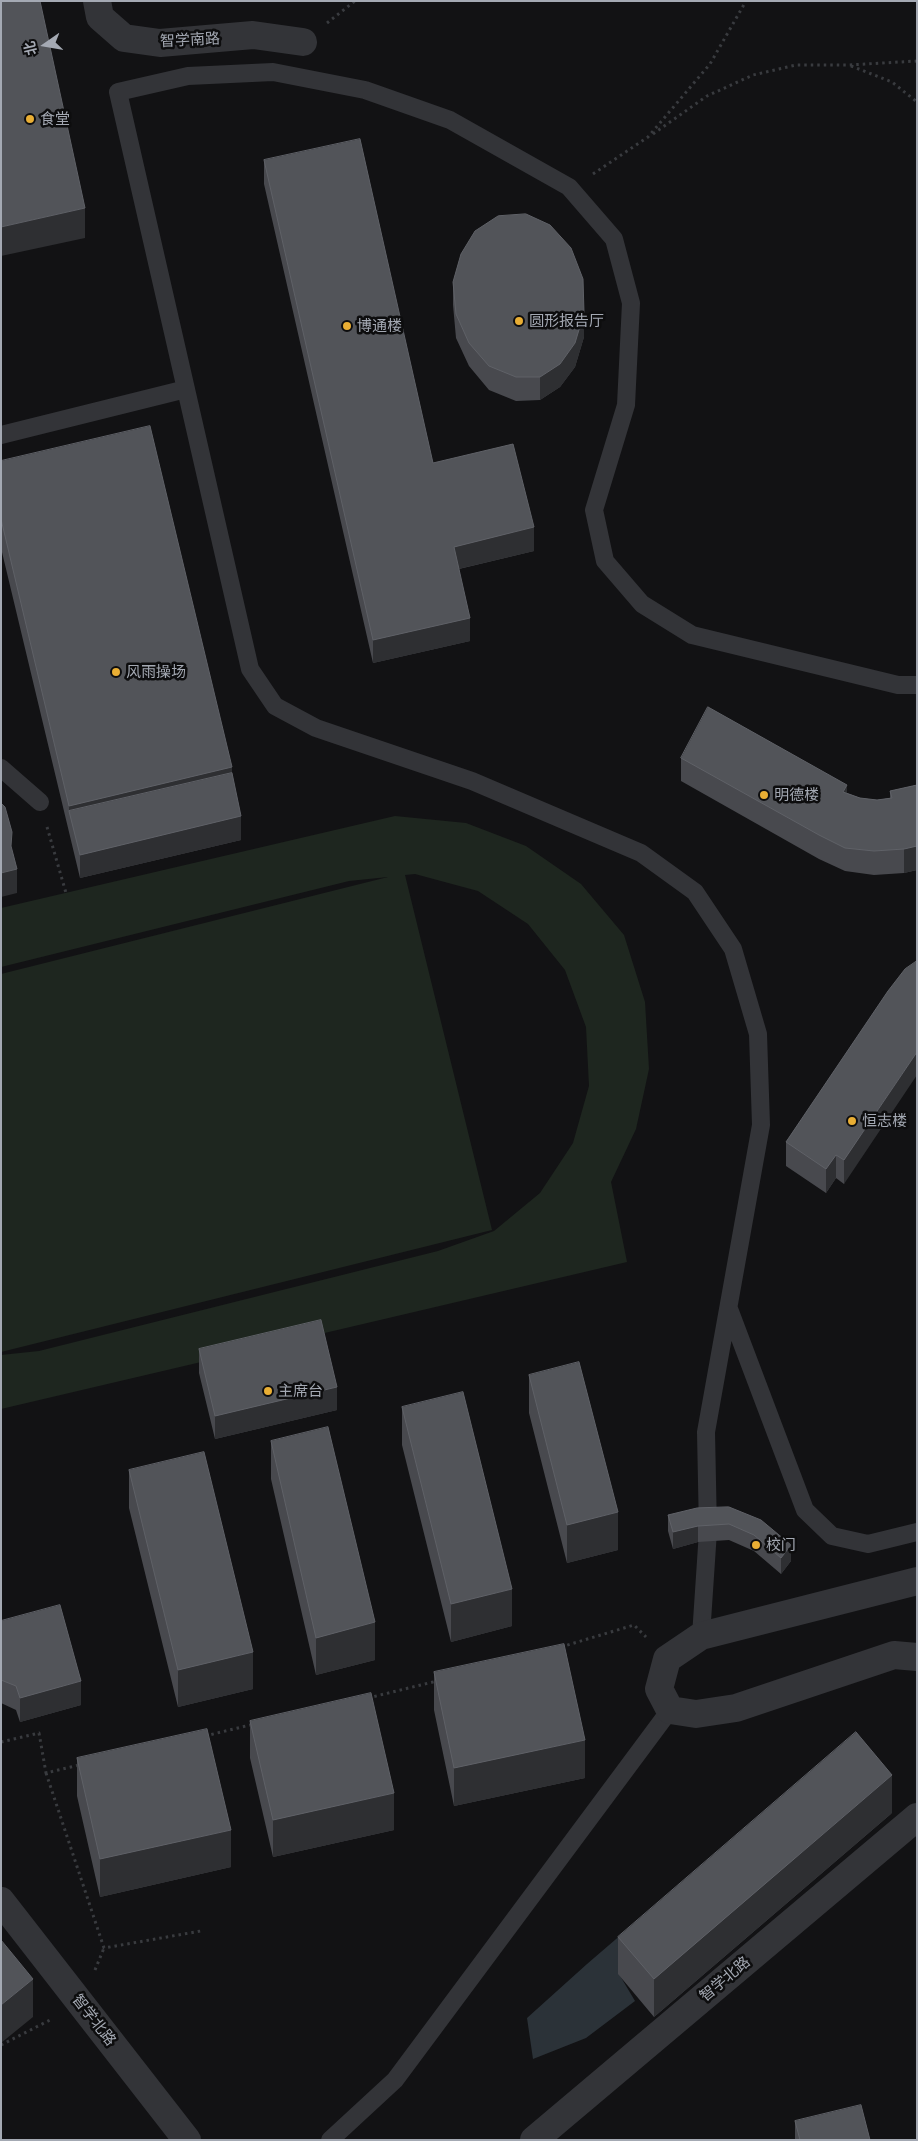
<!DOCTYPE html>
<html>
<head>
<meta charset="utf-8">
<style>
  body { margin:0 }
  #map { position:relative; width:918px; height:2141px; overflow:hidden; background:#121214; font-family:"Golos Text","Noto Sans SC",sans-serif }
  canvas { display:block }
  .frame { position:absolute; inset:0; border:2px solid #a4a9b3; pointer-events:none }
  .north { position:absolute; left:20px; top:20px; width:50px; height:50px; -webkit-text-stroke:4px #0d0d0e; paint-order:stroke; rotate:257deg; font-size:14px; font-weight:700; line-height:20px; text-align:center; color:#a4a9b3 }
  .north::after { content:''; display:block; margin:auto; width:18px; height:22px; background:#a4a9b3; clip-path:polygon(50% 0,100% 100%,50% 72%,0 100%) }
</style>
</head>
<body>
<div id="map">
<canvas width="918" height="2141"></canvas>
<div class="frame"></div>
<div class="north">北</div>
</div>
<script>
const g = document.querySelector('canvas').getContext('2d');
g.lineJoin = 'round';
function paint(path, color) {
  g.fillStyle = color;
  g.fill(path, 'evenodd');
}
function strokePath(path, color, width, dash) {
  g.strokeStyle = color;
  g.lineWidth = width;
  g.lineCap = dash ? 'butt' : 'round';
  g.setLineDash(dash || []);
  g.stroke(path);
}
function drawText(font, color, halo, rows, align = 'center') {
  g.font = font + ' "Golos Text","Noto Sans SC",sans-serif';
  g.lineWidth = 5;
  g.setLineDash([]);
  g.textBaseline = 'middle';
  g.strokeStyle = halo;
  g.fillStyle = color;
  for (const [text, x, y, turn = 0] of rows) {
    g.save();
    g.translate(x, y);
    g.rotate((+turn || 0) * Math.PI / 180);
    g.textAlign = isNaN(turn) ? turn : align;
    if (halo) g.strokeText(text, 0, 0);
    g.fillText(text, 0, 0);
    g.restore();
  }
}
const green = new Path2D(`
  M395 816 466 823 526 846 581 884 624 935 645 1002 649 1069 636 1129 611 1182 627 1262 1 1409V1355L39 1351 438 1251 494 1231 540 1193 573 1143 589 1086 586 1027 565 970 528 924 478 891 415 874 405 875 492 1230 1 1352V974L388 877 349 881 1 967V908Z`);
const water = new Path2D(`
  M751 1823 619 1974 635 2001 586 2038 533 2059 527 2018 587 1964Z`);
const path = new Path2D(`
  M327 23 355 1
  M851 66 892 82 917 102
  M653 134 707 96 753 75 796 65H848L917 61
  M593 174 648 137 710 64 746 1
  M47 827 66 893
  M561 1647 634 1625 646 1637
  M368 1698 437 1681
  M205 1736 254 1724
  M1 1742 39 1733 46 1773 79 1765
  M46 1773 104 1948 201 1931
  M95 1970 104 1948
  M1 2045 52 2019`);
const service = new Path2D(`
  M1 435 186 389
  M1 768 40 802
  M729 1309 805 1510 832 1536 868 1544 917 1532
  M701 1636 708 1531 706 1432 761 1125 758 1034 733 949 695 892 641 853 472 781 316 728 275 706 250 669 118 92 188 76 273 72 365 90 450 120 569 187 614 239 631 303 626 405 594 510 605 561 642 604 692 635 898 685H917
  M330 2140 395 2080 670 1710`);
const minor = new Path2D(`
  M97 1 100 17 124 38 160 43 253 35 303 42
  M917 1581 701 1636 667 1659 659 1689 670 1710 696 1714 736 1708 894 1655 917 1657
  M1 1901 187 2140
  M534 2140 917 1817`);
const wall = new Path2D(`
  M264 160 433 463 534 551 459 569 470 641 373 663 264 184Z
  M453 282 584 337 575 367 560 387 540 400 516 401 489 390 469 366 456 338 453 305Z
  M1 461 232 773 241 840 80 878 1 548Z
  M681 758 847 793 860 798 877 800 890 798V791L917 785V870L904 873 874 875 845 871 819 859 681 781Z
  M917 961 844 1184 836 1178 826 1193 786 1166V1142Z
  M199 1349 337 1410 215 1439 199 1373Z
  M529 1375 618 1550 567 1563 529 1413Z
  M402 1407 512 1626 451 1642 402 1445Z
  M271 1441 375 1660 316 1675 271 1479Z
  M129 1470 253 1689 178 1707 129 1508Z
  M729 1507 791 1561 781 1574 754 1551 729 1540 698 1542 673 1549 668 1531V1515Z
  M1 1621 81 1705 20 1722 16 1710 1 1703Z
  M434 1672 585 1778 454 1806 434 1710Z
  M250 1721 394 1830 273 1857 250 1758Z
  M77 1758 231 1867 100 1897 77 1796Z
  M892 1813 654 2017 618 1974V1937Z
  M795 2121 870 2140H795Z`);
const shadedWall = new Path2D(`
  M85 208V238L1 256V227Z
  M584 313V337L575 367 560 387 540 400V377Z
  M534 527V551L454 570V547Z
  M470 618V641L373 663V640Z
  M232 767V796L69 811V806Z
  M847 785V808L843 792Z
  M241 816V840L80 878V855Z
  M917 846V870L904 873V849Z
  M17 869V893L1 897V873Z
  M917 1052V1075L844 1184V1160Z
  M836 1155V1178L826 1193V1169Z
  M337 1387V1410L215 1439V1416Z
  M618 1512V1550L567 1563V1525Z
  M698 1526V1542L673 1549V1532Z
  M791 1545V1561L781 1574V1558Z
  M512 1589V1626L451 1642V1604Z
  M375 1622V1660L316 1675V1638Z
  M253 1652V1689L178 1707V1670Z
  M81 1681V1705L20 1722V1698Z
  M585 1740V1778L454 1806V1768Z
  M892 1775V1813L654 2017V1979Z
  M394 1793V1830L273 1857V1820Z
  M231 1830V1867L100 1897V1859Z
  M33 1979V2017L1 2043V2005Z`);
const building = new Path2D(`
  M1 1H40L85 208 1 227Z
  M360 139 433 463 513 444 534 527 454 547 470 618 373 640 264 160Z
  M526 214 550 225 571 248 583 279 584 313 575 343 560 364 540 377H516L489 366 469 343 456 314 453 282 461 254 475 231 498 216Z
  M150 426 232 767 69 806 1 519V461Z
  M708 707 847 785 843 792 860 798 877 800 892 798 890 791 917 785V846L904 849 874 851 845 848 819 835 681 758Z
  M232 773 241 816 80 855 69 811Z
  M1 803 5 807 12 832 11 846 17 869 1 873Z
  M917 961V1052L844 1160 836 1155 826 1169 786 1142 888 991 905 969Z
  M321 1320 337 1387 215 1416 199 1349Z
  M579 1362 618 1512 567 1525 529 1375Z
  M463 1392 512 1589 451 1604 402 1407Z
  M328 1427 375 1622 316 1638 271 1441Z
  M204 1452 253 1652 178 1670 129 1470Z
  M729 1507 761 1520 791 1545 781 1558 754 1535 729 1524 698 1526 673 1532 668 1515 697 1508Z
  M60 1605 81 1681 20 1698 16 1686 1 1680V1621Z
  M564 1644 585 1740 454 1768 434 1672Z
  M371 1693 394 1793 273 1820 250 1721Z
  M207 1729 231 1830 100 1859 77 1758Z
  M856 1732 892 1775 654 1979 618 1937Z
  M1 1940 33 1979 1 2005Z
  M861 2105 870 2140H800L795 2121Z`);
const markers = [
  [30,119,5,"#e9ae34"],
  [519,321,5,"#e9ae34"],
  [347,326,5,"#e9ae34"],
  [116,672,5,"#e9ae34"],
  [764,795,5,"#e9ae34"],
  [852,1121,5,"#e9ae34"],
  [268,1391,5,"#e9ae34"],
  [756,1545,5,"#e9ae34"]
];
const streetNames = [
  ["智学南路",190,40,-3],
  ["智学北路",725,1979,-40],
  ["智学北路",94,2020,52]
];
const poiNames = [
  ["食堂",40,119],
  ["圆形报告厅",529,321],
  ["博通楼",357,326],
  ["风雨操场",126,672],
  ["明德楼",774,795],
  ["恒志楼",862,1121],
  ["主席台",278,1391],
  ["校门",766,1545]
];
paint(green, '#1e261f');
paint(water, '#2b3238');
strokePath(path, '#393b3f', 3, [2.5, 4]);
strokePath(service, '#333438', 18);
strokePath(minor, '#333438', 28);
paint(wall, '#48494e');
paint(shadedWall, '#2e2f32');
paint(building, '#525459');
strokePath(building, '#5f6167', 1);
for (const [x, y, r, color] of markers) {
  const dot = new Path2D();
  dot.arc(x, y, r, 0, 2 * Math.PI);
  g.fillStyle = color;
  g.fill(dot);
  strokePath(dot, '#0d0d0e', 2);
}
drawText('15px', '#a4a9b3', '#0d0d0e', streetNames);
drawText('15px', '#a4a9b3', '#0d0d0e', poiNames, 'left');
</script>
</body>
</html>
